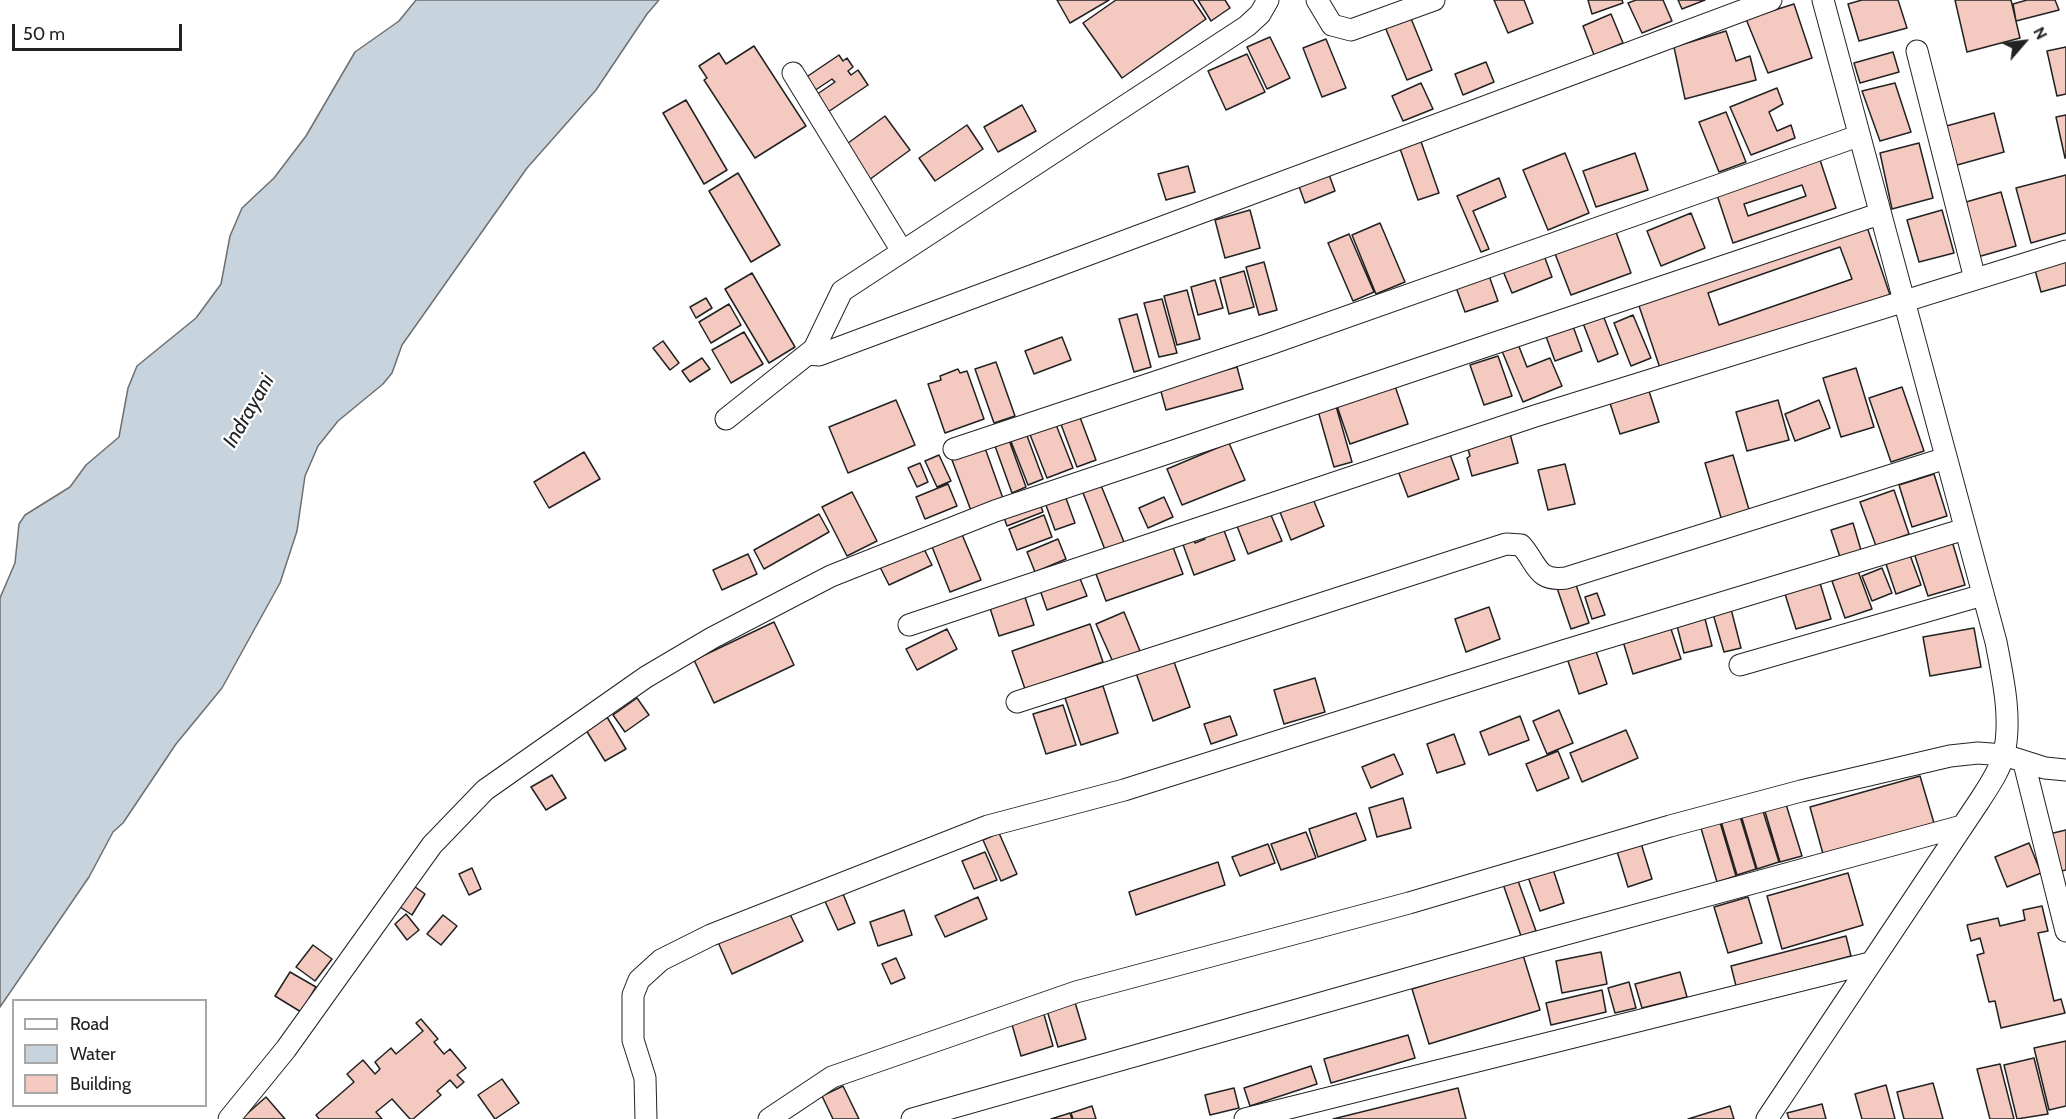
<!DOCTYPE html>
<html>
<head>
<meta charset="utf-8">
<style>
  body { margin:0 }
  #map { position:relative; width:2066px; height:1119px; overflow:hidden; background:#fff; font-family:Cabin,sans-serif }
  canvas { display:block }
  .legend { position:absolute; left:12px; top:999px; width:195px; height:108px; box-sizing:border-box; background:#fff; border:2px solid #a7a7a7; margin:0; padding:8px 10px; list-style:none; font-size:18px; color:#222 }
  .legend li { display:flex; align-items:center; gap:12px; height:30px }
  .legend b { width:30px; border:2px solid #a7a7a7 }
  .north { position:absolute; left:1994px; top:12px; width:60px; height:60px; -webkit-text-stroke:4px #fff; paint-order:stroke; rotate:62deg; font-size:16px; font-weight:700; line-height:24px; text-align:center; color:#222 }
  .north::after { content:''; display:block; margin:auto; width:21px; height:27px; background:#222; clip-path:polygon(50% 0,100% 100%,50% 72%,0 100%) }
  .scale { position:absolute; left:12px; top:24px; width:170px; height:27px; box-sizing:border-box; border:3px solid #222; border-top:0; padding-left:8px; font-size:18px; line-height:21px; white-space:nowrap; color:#222; -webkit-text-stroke:4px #fff; paint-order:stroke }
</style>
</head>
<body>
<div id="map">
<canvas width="2066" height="1119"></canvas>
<ul class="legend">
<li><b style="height:8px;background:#fff"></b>Road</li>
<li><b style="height:16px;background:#c7d3dd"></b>Water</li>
<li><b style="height:16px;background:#f3c9c0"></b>Building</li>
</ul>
<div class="north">N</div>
<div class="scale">50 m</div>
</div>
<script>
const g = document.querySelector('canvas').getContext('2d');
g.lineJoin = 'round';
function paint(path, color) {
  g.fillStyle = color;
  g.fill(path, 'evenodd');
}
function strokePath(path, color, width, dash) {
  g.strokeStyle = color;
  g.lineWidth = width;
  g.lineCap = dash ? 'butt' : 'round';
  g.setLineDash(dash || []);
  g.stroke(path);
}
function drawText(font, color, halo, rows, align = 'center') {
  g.font = font + ' Cabin,sans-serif';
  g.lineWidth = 4.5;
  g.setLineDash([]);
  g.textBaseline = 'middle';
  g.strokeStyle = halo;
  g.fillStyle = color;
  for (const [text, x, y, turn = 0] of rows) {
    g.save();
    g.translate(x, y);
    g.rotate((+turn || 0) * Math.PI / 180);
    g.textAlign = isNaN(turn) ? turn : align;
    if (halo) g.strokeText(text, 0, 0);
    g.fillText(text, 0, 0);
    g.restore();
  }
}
const water = new Path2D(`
  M416 0H659L647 14 596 90 527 168 402 345 392 373 383 384 338 421 318 446 305 476 297 531 280 583 222 688 176 744 123 823 113 832 89 877 0 1007V598L15 563 19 524 25 515 70 487 86 465 119 437 128 388 137 366 196 318 221 284 230 236 242 208 274 178 306 136 355 52 399 21Z`);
const building = new Path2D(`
  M1057 0H1109L1070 23Z
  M1116 0H1193L1206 19 1122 78 1083 23Z
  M1198 0H1225L1230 8 1211 21Z
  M1494 0H1524L1533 23 1508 33Z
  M1588 0H1622L1623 3 1592 14Z
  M1636 0H1663L1672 21 1642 33 1628 3Z
  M1678 0H1705L1682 9Z
  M1862 0H1898L1907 28 1859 41 1848 4Z
  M1955 0H2011L2020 38 1967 52Z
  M2027 0H2055L2059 10 2016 21 2013 4Z
  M1794 4 1812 58 1768 73 1746 19Z
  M1611 14 1623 43 1594 55 1583 26Z
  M1410 16 1432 70 1407 80 1385 27Z
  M1726 31 1736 61 1750 56 1756 80 1685 99 1674 47Z
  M1270 37 1290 78 1267 89 1247 47Z
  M1326 39 1346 88 1322 97 1303 48Z
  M754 46 806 126 755 158 704 80 707 78 699 66 719 53 726 64Z
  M2066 47V94L2057 96 2047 51Z
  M1893 52 1899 72 1860 83 1854 63Z
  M1247 54 1265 92 1226 110 1208 71Z
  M839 55 843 61 847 58 853 67 848 71 851 75 858 70 868 85 825 114 813 97 835 82 832 79 811 93 802 80Z
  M1486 62 1494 82 1463 95 1455 74Z
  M1421 83 1433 109 1403 121 1392 96Z
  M1895 83 1911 132 1880 141 1862 91Z
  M1777 88 1783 104 1769 112 1777 131 1791 125 1795 138 1751 155 1730 107Z
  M686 100 727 170 704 184 663 113Z
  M1022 105 1036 131 998 152 984 127Z
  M1726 112 1746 162 1719 172 1699 122Z
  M1994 113 2004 152 1950 167 1939 128Z
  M2066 115V158H2065L2056 117Z
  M885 116 910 150 869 180 844 146Z
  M967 125 983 149 935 181 919 158Z
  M1418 133 1439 193 1418 200 1397 140Z
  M1919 143 1933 198 1892 209 1880 153Z
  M1565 153 1589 213 1548 230 1523 170Z
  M1635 153 1648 190 1596 207 1583 171Z
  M1819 157 1836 208 1733 243 1716 192ZM1802 185 1806 196 1748 216 1744 204Z
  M1188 166 1195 192 1166 200 1158 174Z
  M1327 169 1335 191 1305 203 1297 181Z
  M738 173 780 245 751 262 709 191Z
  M2066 175V233L2031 243 2016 188Z
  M1499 178 1506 197 1473 211 1489 249 1481 252 1457 196Z
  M2001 192 2016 246 1974 258 1959 204Z
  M1250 210 1260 248 1225 258 1215 220Z
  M1942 210 1954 253 1919 262 1907 220Z
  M1691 213 1705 248 1661 266 1647 231Z
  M1865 221 1890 295 1661 371 1636 297ZM1840 247 1852 279 1719 325 1708 293Z
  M1380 223 1405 282 1376 294 1352 235Z
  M1613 224 1631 273 1571 295 1552 246Z
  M1349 234 1374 292 1353 301 1328 243Z
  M1542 250 1552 277 1512 293 1501 266Z
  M2066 261V285L2041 292 2035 270Z
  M1264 262 1277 310 1259 315 1246 267Z
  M1487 270 1498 301 1465 312 1454 282Z
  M1244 271 1254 307 1229 314 1220 278Z
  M752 273 795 347 769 363 725 289Z
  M1215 280 1223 308 1198 315 1191 287Z
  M1187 290 1200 339 1177 345 1164 296Z
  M706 298 712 308 696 318 690 307Z
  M1162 299 1177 353 1159 357 1144 303Z
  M729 304 741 325 711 343 699 322Z
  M1601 310 1618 354 1598 362 1581 318Z
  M1137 314 1151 367 1134 372 1119 319Z
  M1633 315 1651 358 1631 366 1614 323Z
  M1570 318 1582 351 1555 361 1543 328Z
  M744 332 763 364 731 383 712 350Z
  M1062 337 1071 360 1034 374 1025 351Z
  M663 341 679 363 670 370 653 348Z
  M1518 344 1527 367 1550 358 1562 386 1523 402 1502 351Z
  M1498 356 1512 396 1484 405 1470 365Z
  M702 358 710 369 690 382 682 371Z
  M996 362 1015 416 994 423 975 369Z
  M1237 367 1243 389 1166 410 1160 388Z
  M1856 368 1874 427 1841 437 1823 378Z
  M958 369 960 373 967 371 984 419 945 433 928 384 941 380 940 376Z
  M1395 386 1408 424 1350 444 1337 406Z
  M1902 387 1924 451 1891 462 1869 398Z
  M1648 388 1659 422 1620 434 1609 400Z
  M1334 399 1352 462 1334 467 1316 404Z
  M896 400 915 445 848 473 829 427Z
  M1778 400 1789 440 1747 451 1736 412Z
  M1819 400 1830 428 1795 441 1785 414Z
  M1078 412 1096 460 1077 467 1059 419Z
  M1055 422 1073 468 1047 478 1029 432Z
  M1509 430 1518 463 1472 476 1467 458 1470 456 1466 442Z
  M1026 433 1043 479 1028 485 1010 439Z
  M1009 440 1026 487 1012 493 995 446Z
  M1229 443 1245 480 1182 505 1167 469Z
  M985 448 1005 504 973 516 952 460Z
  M1448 449 1459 479 1408 497 1397 468Z
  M584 452 600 479 549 508 534 482Z
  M939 455 951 481 937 487 925 461Z
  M1733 455 1750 513 1722 521 1705 463Z
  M920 463 928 482 917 487 908 468Z
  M1565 464 1575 504 1548 510 1538 470Z
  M1934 474 1947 516 1912 527 1899 485Z
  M1098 478 1126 547 1107 555 1080 485Z
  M948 484 957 506 925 519 916 497Z
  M1063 490 1075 523 1055 530 1043 497Z
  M1894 490 1909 534 1876 546 1860 502Z
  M852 492 877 541 847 556 822 507Z
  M1311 494 1324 526 1291 540 1278 507Z
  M1164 497 1173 517 1148 528 1139 508Z
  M1038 498 1043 512 1007 526 1002 512Z
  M1268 508 1282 541 1248 554 1235 521Z
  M819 514 829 532 764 569 754 550Z
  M1044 515 1052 537 1017 550 1009 529Z
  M1853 523 1861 550 1840 557 1831 530Z
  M1222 525 1235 560 1194 575 1181 539 1192 535 1195 543 1205 539 1202 532Z
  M961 532 981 580 950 592 931 544Z
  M1058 539 1066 559 1035 572 1027 552Z
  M1952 541 1965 585 1928 596 1914 553Z
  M921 543 932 565 889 585 878 563Z
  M1173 547 1183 574 1106 601 1096 574Z
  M748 554 757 574 722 590 713 570Z
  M1910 555 1921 585 1896 594 1886 564Z
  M1882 568 1892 593 1872 601 1862 576Z
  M1858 571 1872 609 1845 618 1832 581Z
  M1079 576 1087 596 1047 610 1040 590Z
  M1575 582 1589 623 1571 629 1557 588Z
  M1820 583 1831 619 1796 629 1785 594Z
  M1597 593 1605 615 1592 619 1585 597Z
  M1024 594 1034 625 999 636 989 605Z
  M1489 607 1500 639 1466 652 1455 619Z
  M1731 609 1741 648 1724 652 1713 614Z
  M1124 612 1140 651 1113 662 1096 624Z
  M1704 615 1712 646 1684 653 1676 622Z
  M1668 620 1681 659 1633 674 1621 635Z
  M774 622 794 665 714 703 694 660Z
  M1090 624 1103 662 1025 689 1012 651Z
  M1974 628 1981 667 1930 676 1923 637Z
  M947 629 957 649 917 670 906 649Z
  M1594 645 1607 684 1579 694 1566 655Z
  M1173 659 1190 707 1153 721 1136 673Z
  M1315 678 1325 712 1284 724 1274 690Z
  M1103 686 1118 733 1081 745 1065 698Z
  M637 698 649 715 625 732 613 715Z
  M1063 705 1076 745 1046 754 1033 714Z
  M1559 710 1573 743 1547 754 1533 721Z
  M1230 716 1237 735 1211 744 1204 724Z
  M1520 716 1529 740 1489 755 1480 732Z
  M607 717 626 749 605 761 586 730Z
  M1626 730 1638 758 1582 782 1570 753Z
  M1454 734 1465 764 1437 773 1427 744Z
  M1558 751 1569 778 1537 791 1526 764Z
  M1394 754 1403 774 1371 788 1362 767Z
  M552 775 566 798 546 810 531 787Z
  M1920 776 1934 823 1823 854 1810 807Z
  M1403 798 1411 828 1377 837 1369 808Z
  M1785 801 1802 856 1780 862 1764 808Z
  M1762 808 1779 862 1757 869 1741 815Z
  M1356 813 1366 840 1318 857 1309 829Z
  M1739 813 1756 869 1737 875 1720 818Z
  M1719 819 1736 876 1717 882 1700 825Z
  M2066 830V870L2057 872 2049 834Z
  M1306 832 1316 858 1281 870 1271 844Z
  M999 833 1017 874 1001 881 983 840Z
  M1640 840 1652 879 1628 887 1616 848Z
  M2029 843 2041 873 2007 887 1995 857Z
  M1268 844 1275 863 1240 876 1232 857Z
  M985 852 997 880 974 889 962 861Z
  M1218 862 1225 885 1136 915 1129 892Z
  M1552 866 1564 903 1540 911 1527 874Z
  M472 868 481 889 469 895 459 874Z
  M1848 873 1863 925 1782 949 1767 896Z
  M1517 878 1536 931 1521 936 1503 884Z
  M411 884 425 894 412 915 397 905Z
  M841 889 855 923 838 930 823 897Z
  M978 897 987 919 945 937 935 916Z
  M1748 897 1762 943 1728 953 1714 907Z
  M2042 906 2048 931 2038 933 2054 1001 2061 999 2065 1013 2001 1028 1995 1001 1989 1002 1977 955 1984 953 1980 938 1971 941 1967 925 1998 918 2000 926 2025 920 2023 910Z
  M788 910 803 941 732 974 718 942Z
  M904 910 912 935 878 946 870 922Z
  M406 914 419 930 407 940 395 924Z
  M443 915 457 926 441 945 427 934Z
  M1846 936 1851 956 1736 986 1731 966Z
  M313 945 332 959 315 981 296 967Z
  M1601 952 1607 984 1562 993 1556 961Z
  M1523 955 1540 1010 1429 1044 1412 989Z
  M896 958 905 978 891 984 882 964Z
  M290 972 316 987 301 1012 275 996Z
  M1680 972 1687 997 1642 1008 1635 984Z
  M1629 982 1636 1008 1615 1013 1608 988Z
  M1602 990 1606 1012 1551 1025 1546 1003Z
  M1074 999 1086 1039 1058 1047 1046 1007Z
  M1043 1011 1053 1046 1021 1056 1011 1021Z
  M421 1019 438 1039 434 1042 444 1054 450 1049 466 1068 457 1075 464 1082 457 1088 450 1080 437 1091 441 1095 413 1119H410L392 1099 376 1112 382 1119H319L316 1115 354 1082 347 1074 363 1060 375 1074 380 1069 375 1062 391 1048 396 1054 423 1031 416 1023Z
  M1408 1035 1415 1058 1331 1083 1324 1059Z
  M2066 1041V1106L2049 1110 2034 1048Z
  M2034 1058 2048 1114 2017 1119 2004 1065Z
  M2000 1064 2014 1119H1990L1977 1069Z
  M1311 1066 1317 1084 1250 1106 1244 1088Z
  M502 1079 519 1103 495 1119 478 1095Z
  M1933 1083 1943 1119H1904L1897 1092Z
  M1886 1085 1895 1119H1862L1855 1094Z
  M843 1086 859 1119H833L822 1096Z
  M1234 1088 1239 1108 1210 1115 1205 1095Z
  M1458 1088 1466 1119H1333Z
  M266 1097 285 1119H241Z
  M1822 1104 1826 1119H1789L1787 1113Z
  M1092 1106 1096 1119H1073L1071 1113Z
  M1730 1106 1734 1119H1688Z
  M1070 1113 1072 1119H1051Z`);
const minor = new Path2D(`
  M1317 0 1332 25 1351 30 1434 0
  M1917 51 1975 279
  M793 73 902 251
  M808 354 819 355 1771 0
  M726 419 814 349 842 291 1247 26 1260 14 1268 0
  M954 449 1267 345 1858 136
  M909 625 1535 416 2066 251
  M1740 665 1983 595
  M1017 702 1506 544 1521 545C1538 564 1536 582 1566 578L1946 458
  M2024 763 2066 931
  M229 1119 286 1049 432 845 485 790 646 677 712 638 831 576 995 511 1879 214
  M646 1119 645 1078 633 1040V995L639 980 661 960 711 935 988 826 1124 790 1563 651 1965 529
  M769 1119 832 1077 1076 992 1409 903 1670 826 1801 791 1950 756 1978 753 2004 755 2045 768 2066 770
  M912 1119 1526 945 1962 826
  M1245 1119 1870 963
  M1767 1119 1980 800C1989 786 2000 770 2004 754 2012 717 2003 679 1996 642L1823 0`);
const waterNames = [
  ["Indrayani",249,411,-60]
];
paint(water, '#c7d3dd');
strokePath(water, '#6f6f6f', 1.5);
paint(building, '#f3c9c0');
strokePath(building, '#222', 1.5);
strokePath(minor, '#222', 23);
strokePath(minor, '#fff', 21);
drawText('italic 21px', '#222', '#fff', waterNames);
</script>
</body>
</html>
